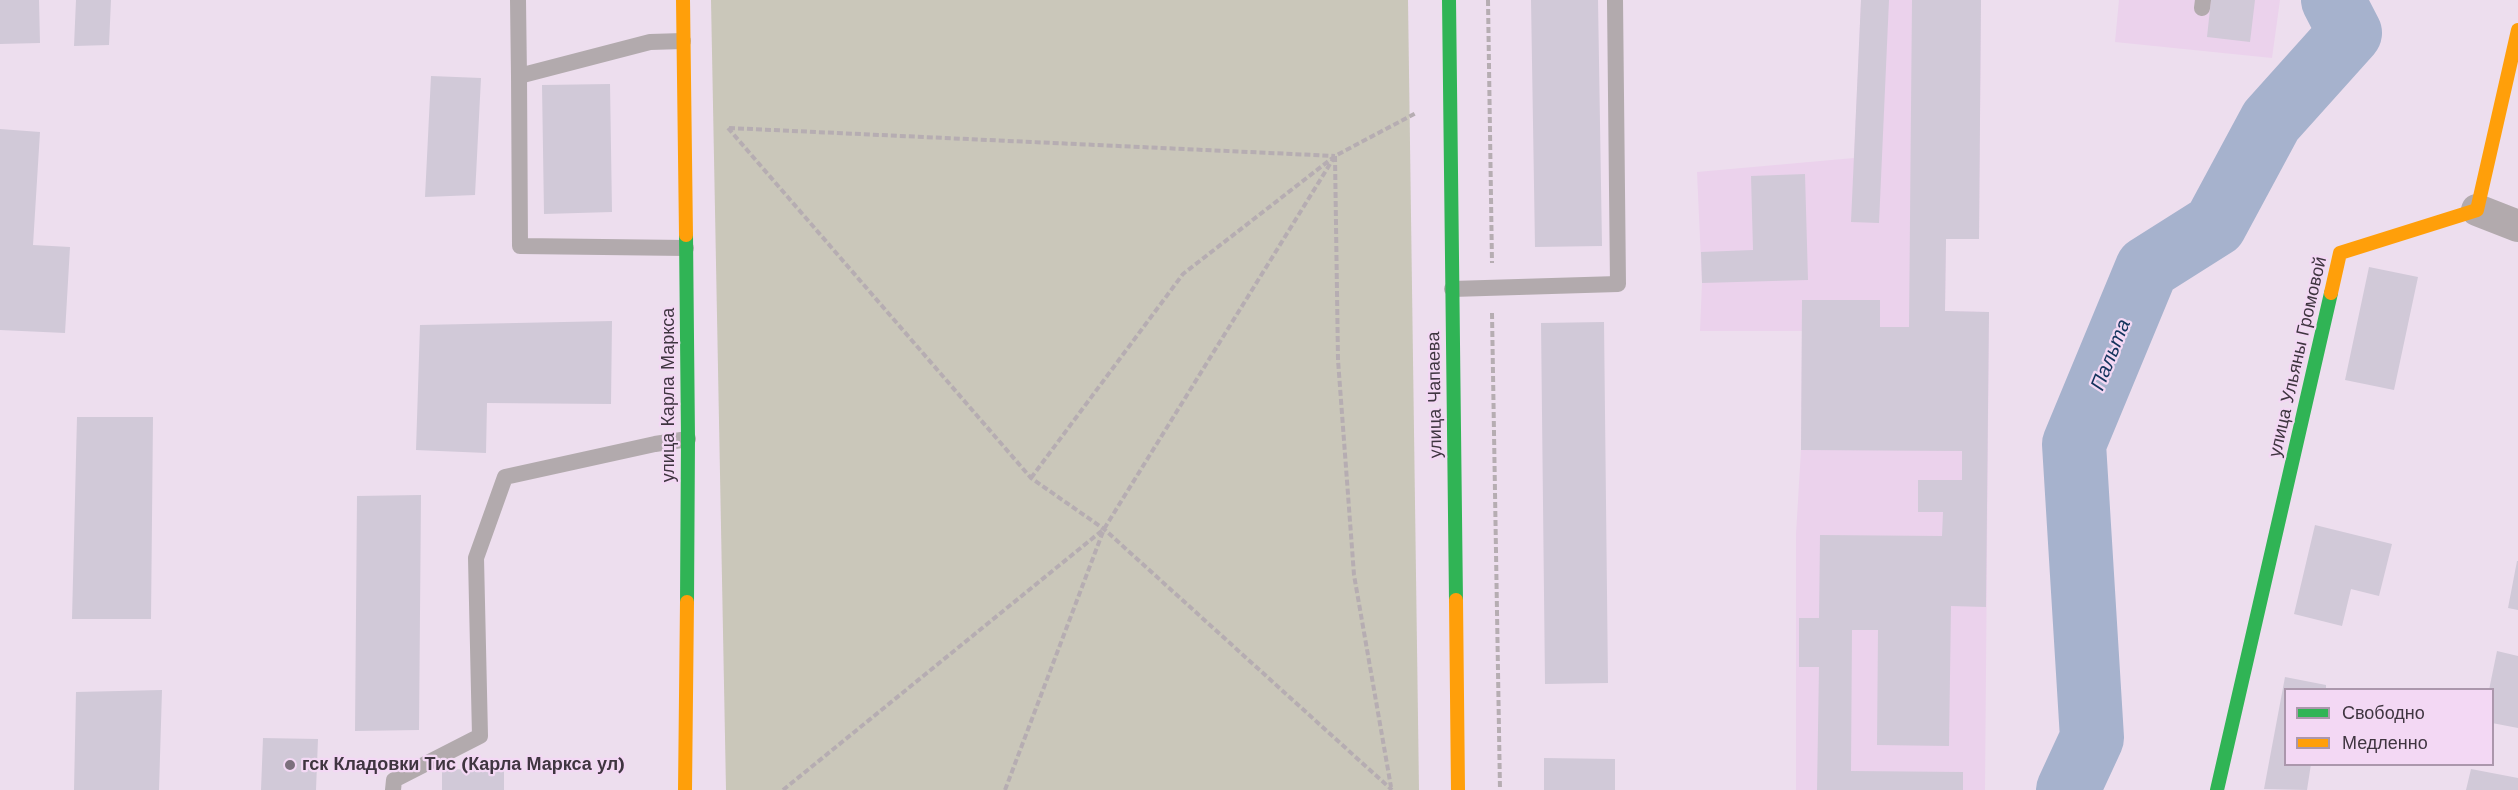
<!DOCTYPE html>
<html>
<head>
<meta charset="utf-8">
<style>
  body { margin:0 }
  #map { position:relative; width:2518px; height:790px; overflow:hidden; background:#eddeee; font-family:"Work Sans",sans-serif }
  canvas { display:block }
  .legend { position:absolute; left:2284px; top:688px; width:210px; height:78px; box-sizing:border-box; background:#f3d8f4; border:2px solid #ab97ac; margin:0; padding:8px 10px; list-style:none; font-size:18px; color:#3f3540 }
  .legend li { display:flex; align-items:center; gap:12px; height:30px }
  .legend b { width:30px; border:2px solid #ab97ac }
</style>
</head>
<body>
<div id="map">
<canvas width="2518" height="790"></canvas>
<ul class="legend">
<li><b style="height:8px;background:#30b455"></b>Свободно</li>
<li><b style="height:8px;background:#ff9f0a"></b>Медленно</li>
</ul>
</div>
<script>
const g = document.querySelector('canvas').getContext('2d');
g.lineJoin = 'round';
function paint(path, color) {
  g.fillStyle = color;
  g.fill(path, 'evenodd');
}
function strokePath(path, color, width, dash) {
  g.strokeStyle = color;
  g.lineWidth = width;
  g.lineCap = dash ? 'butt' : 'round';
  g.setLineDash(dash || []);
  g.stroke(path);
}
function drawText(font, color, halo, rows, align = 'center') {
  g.font = font + ' "Work Sans",sans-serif';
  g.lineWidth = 4.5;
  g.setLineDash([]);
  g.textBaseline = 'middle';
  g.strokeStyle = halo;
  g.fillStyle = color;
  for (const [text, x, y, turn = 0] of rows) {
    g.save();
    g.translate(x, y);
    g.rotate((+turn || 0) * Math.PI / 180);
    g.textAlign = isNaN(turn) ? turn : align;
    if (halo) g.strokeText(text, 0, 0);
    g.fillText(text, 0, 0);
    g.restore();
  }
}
const built = new Path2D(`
  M1861 0H1981L1979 239H1946L1945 311 1989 312 1985 790H1796V534L1801 450 1802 331H1700L1702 283 1697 172 1854 158Z
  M2119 0H2280L2272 58 2115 42Z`);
const green = new Path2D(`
  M711 0H1408L1419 790H726Z`);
const river = new Path2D(`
  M2068 790 2092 738 2074 444 2147 268 2215 225 2271 121 2350 33 2333 0`);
const building = new Path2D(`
  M0 0H39L40 43 0 44Z
  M76 0H111L109 45 74 46Z
  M1531 0H1598L1602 246 1535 247Z
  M1861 0H1889L1879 223 1851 222Z
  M1912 0H1981L1979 239H1946L1945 311 1989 312 1986 607 1951 606 1949 746 1877 745 1878 630H1852L1851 771 1963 772V790H1817L1819 667H1799V618H1819L1820 535 1942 536 1943 512H1918V480H1962V451L1801 450 1802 300H1880V327H1909Z
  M2211 0H2255L2250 42 2207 37Z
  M431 76 481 78 475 195 425 197Z
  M610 84 612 212 544 214 542 85Z
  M0 129 40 132 33 245 70 247 65 333 0 330Z
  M1805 174 1808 280 1702 283 1701 252 1753 250 1751 176Z
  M2369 267 2418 277 2394 390 2345 380Z
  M612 321 611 404 487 403 486 453 416 450 420 325Z
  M1604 322 1608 683 1545 684 1541 323Z
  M77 417H153L151 619H72Z
  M421 495 419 730 355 731 357 496Z
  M2315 525 2392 544 2379 596 2351 589 2342 626 2294 614Z
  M2517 561H2518V610L2508 608Z
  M2497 651 2518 656V728L2492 723V690H2489Z
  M2285 677 2326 685V690H2286V764H2311L2307 790 2264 789Z
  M162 690 159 790H74L76 692Z
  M263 738 318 739 316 790H261Z
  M1544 758 1615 759V790H1544Z
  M442 769 504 770V790H442Z
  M2471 769 2518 778V790H2466Z`);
const path = new Path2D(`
  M1488 0 1492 263
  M728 128 1031 478 1104 529 1392 790
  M729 128 1335 156
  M1335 156 1338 360 1354 575 1391 787
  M1492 313 1500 790
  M1031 478 1183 274 1335 156 1416 113
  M783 790 1104 529 1335 156
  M1005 790 1104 529`);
const lane = new Path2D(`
  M518 0 519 76 650 42 683 41
  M2202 8 2203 0
  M519 76 520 246 686 248
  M1452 289 1618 284 1615 0
  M393 790 394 780 480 736 476 558 505 477 655 444 688 439`);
const street = new Path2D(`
  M2477 210 2518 226`);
const fast = new Path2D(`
  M1449 0 1456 600
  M686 235 688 439 687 602
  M2217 790 2331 293`);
const slow = new Path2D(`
  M683 0 686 235
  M2331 293 2340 253 2477 210 2518 30
  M1456 600 1458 790
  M685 790 687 602`);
const markers = [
  [290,765,6,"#7c707d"]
];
const streetNames = [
  ["улица Ульяны Громовой",2298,357,-77],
  ["улица Карла Маркса",669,395,-90],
  ["улица Чапаева",1435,395,-91]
];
const poiNames = [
  ["гск Кладовки Тис (Карла Маркса ул)",302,765]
];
const waterNames = [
  ["Пальта",2111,355,-68]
];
paint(built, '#ebd2ec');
paint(green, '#cac7ba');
strokePath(river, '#a6b2cd', 64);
paint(building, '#d1c9d8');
strokePath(path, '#b6adb2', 4, [6, 3]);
strokePath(lane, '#b2aaad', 16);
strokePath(street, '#b2aaad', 32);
strokePath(fast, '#30b455', 14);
strokePath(slow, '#ff9f0a', 14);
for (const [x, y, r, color] of markers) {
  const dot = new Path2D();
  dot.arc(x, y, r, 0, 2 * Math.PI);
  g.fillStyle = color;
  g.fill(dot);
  strokePath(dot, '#f3d8f4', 2);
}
drawText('18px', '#3f3540', '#f3d8f4', streetNames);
drawText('bold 18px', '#3f3540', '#f3d8f4', poiNames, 'left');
drawText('italic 20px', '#13335c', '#f3d8f4', waterNames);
</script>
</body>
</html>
